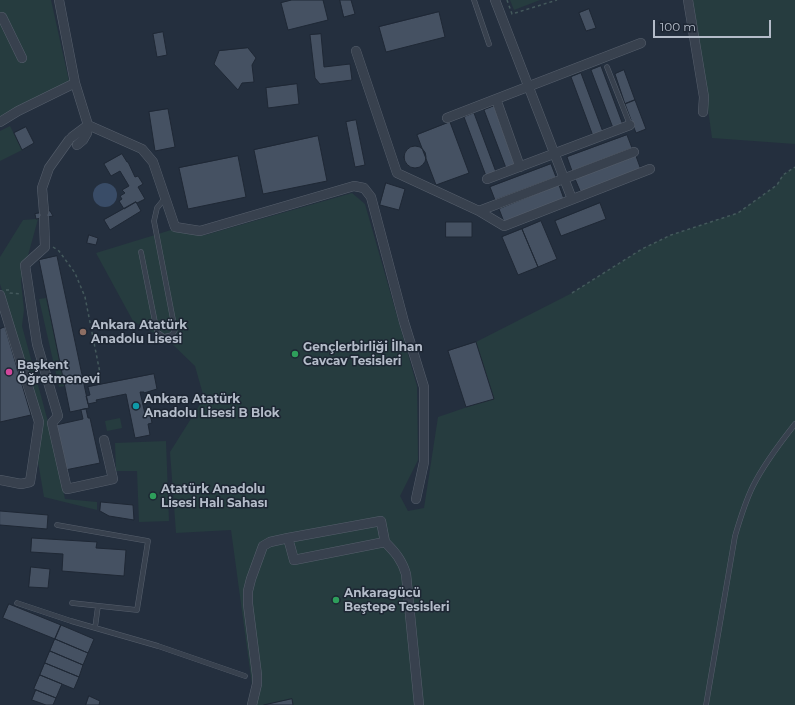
<!DOCTYPE html>
<html>
<head>
<meta charset="utf-8">
<style>
  body { margin:0 }
  #map { position:relative; width:795px; height:705px; overflow:hidden; background:#242f3e; font-family:Montserrat,sans-serif }
  canvas { display:block }
  .scale { position:absolute; left:653px; top:20px; width:118px; height:18px; box-sizing:border-box; border:2px solid #b4bcc9; border-top:0; padding-left:5px; font-size:12px; line-height:14px; white-space:nowrap; color:#b4bcc9; -webkit-text-stroke:3px #1d2633; paint-order:stroke }
</style>
</head>
<body>
<div id="map">
<canvas width="795" height="705"></canvas>
<div class="scale">100 m</div>
</div>
<script>
const g = document.querySelector('canvas').getContext('2d');
g.lineJoin = 'round';
function paint(path, color) {
  g.fillStyle = color;
  g.fill(path, 'evenodd');
}
function strokePath(path, color, width, dash) {
  g.strokeStyle = color;
  g.lineWidth = width;
  g.lineCap = dash ? 'butt' : 'round';
  g.setLineDash(dash || []);
  g.stroke(path);
}
function drawText(font, color, halo, rows, align = 'center') {
  g.font = font + ' Montserrat,sans-serif';
  g.lineWidth = 3;
  g.setLineDash([]);
  g.textBaseline = 'middle';
  g.strokeStyle = halo;
  g.fillStyle = color;
  for (const [text, x, y, turn = 0] of rows) {
    g.save();
    g.translate(x, y);
    g.rotate((+turn || 0) * Math.PI / 180);
    g.textAlign = isNaN(turn) ? turn : align;
    if (halo) g.strokeText(text, 0, 0);
    g.fillText(text, 0, 0);
    g.restore();
  }
}
const green = new Path2D(`
  M0 0H51L69 81 0 119Z
  M510 0H540L514 10Z
  M693 0H795V144L712 138Z
  M10 126 22 150 0 161V131Z
  M795 167V705H247L252 685 231 530 176 533 170 452 204 398 195 366 170 342 133 321 96 253 171 230 205 235 352 193 365 204 417 386 418 460 400 496 408 511 424 508 438 417 494 398 476 342 572 293 642 249 671 235 738 213 777 185 783 175Z
  M38 219 21 281 24 310 22 326 50 429 65 499 97 502V510L44 497 37 456 43 422 0 284V257L23 220Z
  M46 298 65 386 59 387 39 299Z
  M120 418 122 428 107 431 105 421Z
  M166 441 169 521 139 522 137 471H116L115 443Z`);
const water = new Path2D(`
  M93 195a12 12 0 1 1 24 0a12 12 0 1 1-24 0Z`);
const building = new Path2D(`
  M292 0H323L328 20 288 30 281 3Z
  M340 0H351L355 14 344 17Z
  M589 9 596 28 586 31 579 13Z
  M439 12 445 37 386 52 379 27Z
  M163 32 167 55 157 57 153 34Z
  M321 34 324 67 350 64 352 80 320 84 315 78 310 35Z
  M248 48 256 58 252 65 254 82 242 83 238 90 214 64 219 51Z
  M601 66 623 125 613 128 591 70Z
  M624 70 635 100 625 104 615 74Z
  M581 73 603 132 593 136 571 77Z
  M297 84 299 104 268 108 266 88Z
  M635 100 646 129 636 133 625 104Z
  M494 106 515 165 506 168 484 110Z
  M168 109 175 147 155 151 149 112Z
  M474 113 496 172 486 176 464 117Z
  M356 120 365 165 355 167 346 122Z
  M450 122 469 173 436 185 417 135Z
  M26 127 34 143 22 150 14 133Z
  M627 135 632 148 572 171 567 157Z
  M318 136 327 181 263 194 254 150Z
  M404 157a11 11 0 1 1 22 0a11 11 0 1 1-22 0Z
  M122 154 127 162H128L135 177 138 176 143 184 138 187 145 199 137 203 136 202 124 209 119 201 122 199 120 196 125 193 122 190 129 186 120 171 111 176 104 164Z
  M238 156 246 197 188 209 179 168Z
  M636 156 641 170 581 193 575 179Z
  M551 164 556 177 495 200 490 187Z
  M386 183 405 189 399 210 380 205Z
  M559 185 564 199 504 222 499 209Z
  M136 202 141 211 110 230 104 220Z
  M600 203 606 219 561 236 555 221Z
  M50 211 53 216 36 219 35 214Z
  M541 221 557 259 538 267 522 229Z
  M446 222H472V237H446Z
  M522 229 538 267 518 275 502 237Z
  M89 235 98 238 96 245 87 243Z
  M57 256 89 408 70 412 39 260Z
  M5 327 31 415 0 422V329Z
  M476 342 494 399 466 407 448 351Z
  M154 374 157 389 144 393V392H140L145 414 150 413 152 423 148 424 150 435 135 438 126 394 96 400 97 402 88 404 86 396 90 395 88 387Z
  M86 409 88 418H90L100 463 65 470 56 425 83 419 81 410Z
  M101 502 133 505 134 520 109 516 100 511Z
  M0 511 48 515 47 529 0 525Z
  M32 538 97 542 96 548 126 550 124 576 62 571 63 554 31 552Z
  M31 567 50 569 48 588 29 587Z
  M9 604 61 625 55 639 3 618Z
  M61 625 94 639 88 653 55 639Z
  M55 639 88 653 83 665 50 651Z
  M50 651 83 665 79 677 45 663Z
  M45 663 79 677 74 689 40 675Z
  M40 675 62 684 56 698 34 689Z
  M36 690 56 698 53 705H46L32 700Z
  M89 696 100 701 99 705H86Z
  M292 699 293 705H264Z`);
const path = new Path2D(`
  M507 0 512 14 557 0
  M53 247 59 251 75 273 85 297 100 373
  M6 290H9L10 293 21 294
  M572 293 642 249 671 235 738 213 777 185 783 175 795 167`);
const lane = new Path2D(`
  M474 0 489 44
  M607 67 630 125
  M141 252 157 332 164 337 172 335 175 330 154 221 157 208 165 198
  M57 525 148 541 137 610 72 603
  M17 603 71 621 158 646 245 676
  M95 628 98 606
  M706 705 735 536C740 519 745 502 753 486 764 464 780 443 795 424`);
const street = new Path2D(`
  M59 0 75 83 88 125 87 133 83 140 77 145
  M495 0 572 199
  M688 0 704 97 703 112
  M2 17 22 58
  M356 51 397 173 479 211 504 226 650 169
  M496 99 520 167
  M447 118 641 43
  M0 122 18 111 75 83
  M88 125 142 149 153 162 175 227 200 231 354 186 364 188 371 197 404 322 424 387V462L416 499
  M72 137 88 125
  M487 179 630 125
  M479 211 634 152
  M44 212 42 188 49 168 69 140
  M44 218 45 247 25 265 37 344 58 416 52 423 67 489 113 479 104 440
  M0 295 39 422 30 482 21 484 0 480
  M381 521 385 542 294 560 288 538Z
  M385 542C395 552 402 560 406 574L419 705
  M252 705 257 684V675L248 604V591L251 579 263 546 270 542 288 538`);
const markers = [
  [83,332,4,"#8d6e63"],
  [295,354,4,"#2e9e5b"],
  [9,372,4,"#d1479c"],
  [136,406,4,"#0f9aa8"],
  [153,496,4,"#2e9e5b"],
  [336,600,4,"#2e9e5b"]
];
const poiNames = [
  ["Ankara Atatürk",91,325],
  ["Anadolu Lisesi",91,339],
  ["Gençlerbirliği İlhan",303,347],
  ["Cavcav Tesisleri",303,361],
  ["Başkent",17,365],
  ["Öğretmenevi",17,379],
  ["Ankara Atatürk",144,399],
  ["Anadolu Lisesi B Blok",144,413],
  ["Atatürk Anadolu",161,489],
  ["Lisesi Halı Sahası",161,503],
  ["Ankaragücü",344,593],
  ["Beştepe Tesisleri",344,607]
];
paint(green, '#263c3f');
paint(water, '#394c67');
paint(building, '#455162');
strokePath(building, '#1f2835', 1);
strokePath(lane, '#565f6c', 5.5);
strokePath(street, '#565f6c', 10);
strokePath(path, '#44595c', 1.5, [3, 3]);
strokePath(lane, '#38414e', 4.5);
strokePath(street, '#38414e', 9);
for (const [x, y, r, color] of markers) {
  const dot = new Path2D();
  dot.arc(x, y, r, 0, 2 * Math.PI);
  g.fillStyle = color;
  g.fill(dot);
  strokePath(dot, '#1d2633', 1.5);
}
drawText('bold 12px', '#b4bcc9', '#1d2633', poiNames, 'left');
</script>
</body>
</html>
